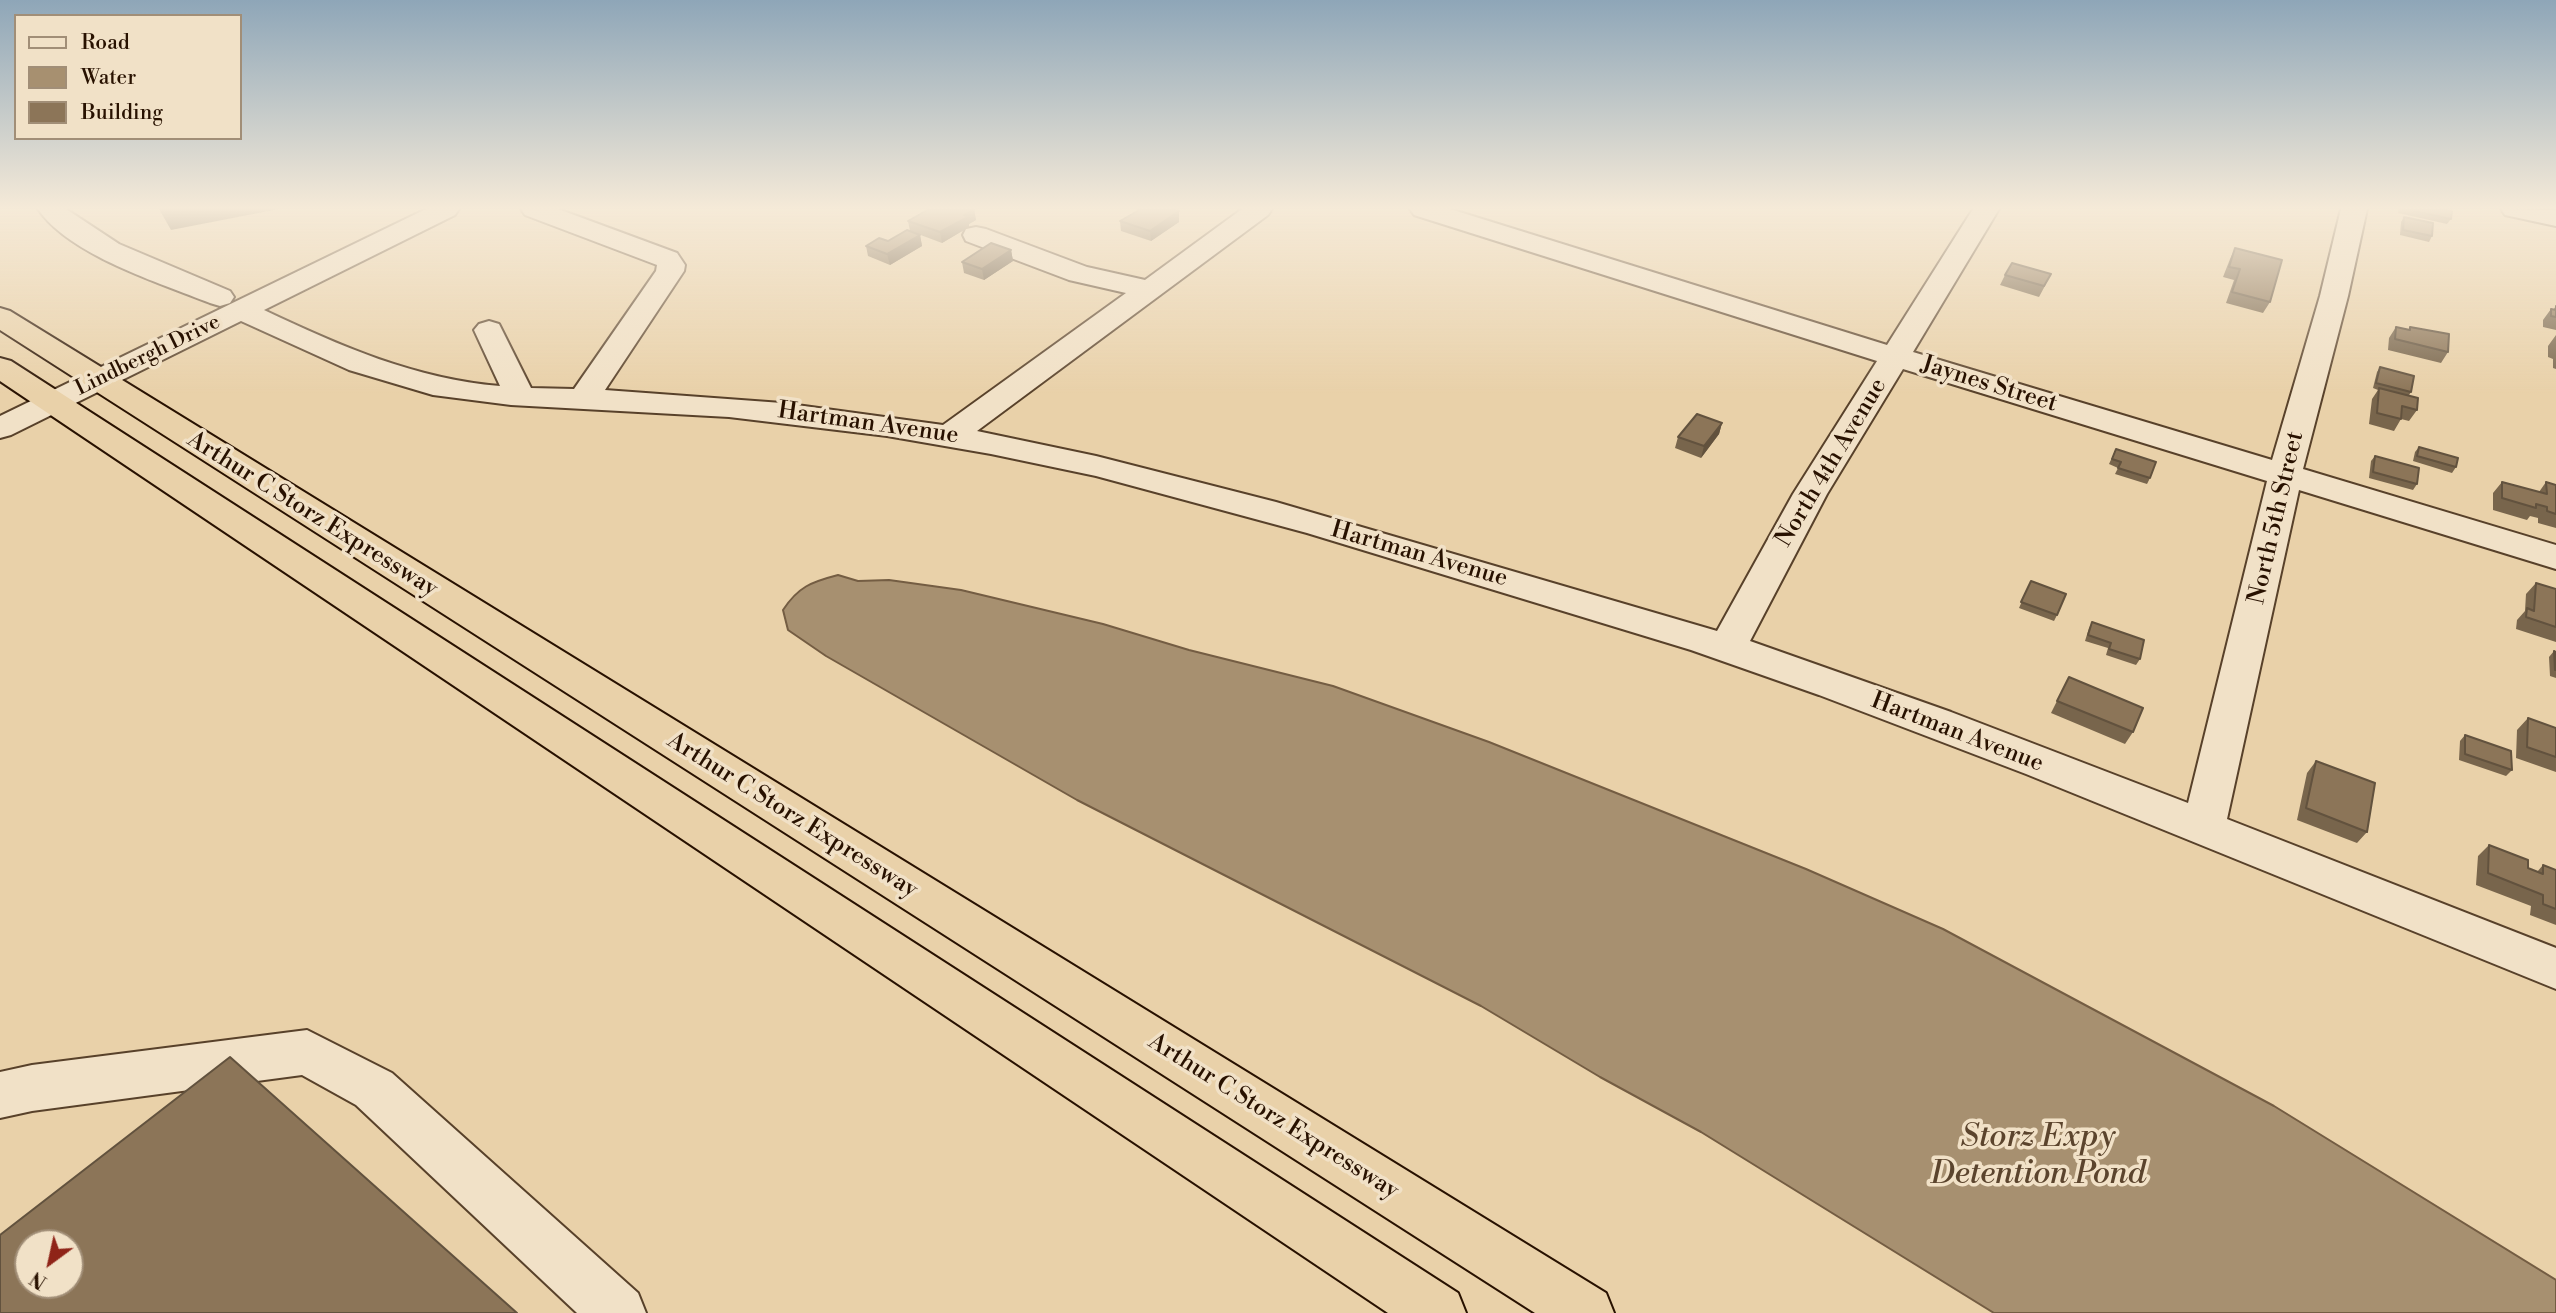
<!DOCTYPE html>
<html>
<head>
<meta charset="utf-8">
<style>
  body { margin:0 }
  #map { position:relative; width:2556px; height:1313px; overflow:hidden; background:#e9d1a9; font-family:"Libre Bodoni",serif }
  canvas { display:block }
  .legend { position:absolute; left:14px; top:14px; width:228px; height:126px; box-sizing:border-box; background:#f1e1c7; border:2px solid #a18e77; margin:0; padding:9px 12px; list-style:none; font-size:21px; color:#281100 }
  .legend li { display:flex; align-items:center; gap:14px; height:35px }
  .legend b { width:35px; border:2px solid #a18e77 }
  .north { position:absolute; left:14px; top:1229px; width:70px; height:70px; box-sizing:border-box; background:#f1e1c7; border:2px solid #a18e77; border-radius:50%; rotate:213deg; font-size:19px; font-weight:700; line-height:28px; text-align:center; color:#281100 }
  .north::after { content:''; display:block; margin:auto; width:24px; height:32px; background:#8f2418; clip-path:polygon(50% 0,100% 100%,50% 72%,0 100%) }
</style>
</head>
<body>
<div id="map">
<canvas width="2556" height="1313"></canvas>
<ul class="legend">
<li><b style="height:9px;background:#f1e1c7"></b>Road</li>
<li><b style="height:19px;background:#a79070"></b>Water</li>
<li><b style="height:19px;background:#8c7558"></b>Building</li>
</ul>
<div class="north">N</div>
</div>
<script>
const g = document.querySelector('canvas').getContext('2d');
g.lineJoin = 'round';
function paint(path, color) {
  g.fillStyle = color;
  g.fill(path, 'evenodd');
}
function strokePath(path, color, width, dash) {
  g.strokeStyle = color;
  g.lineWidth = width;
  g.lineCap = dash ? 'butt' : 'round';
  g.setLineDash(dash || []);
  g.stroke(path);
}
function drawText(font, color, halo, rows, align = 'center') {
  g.font = font + ' "Libre Bodoni",serif';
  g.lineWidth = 7;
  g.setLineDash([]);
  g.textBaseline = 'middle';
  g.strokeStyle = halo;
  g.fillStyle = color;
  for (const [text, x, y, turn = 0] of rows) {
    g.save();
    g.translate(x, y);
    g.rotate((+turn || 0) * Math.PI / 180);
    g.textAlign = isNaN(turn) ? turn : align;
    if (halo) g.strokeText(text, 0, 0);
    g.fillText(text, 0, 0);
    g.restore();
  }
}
const water = new Path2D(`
  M838 575 858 581 889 580 961 590 1103 624 1189 650 1333 686 1489 742 1806 869 1943 929 2274 1106 2556 1280V1313H1994L1701 1132 1600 1077 1481 1006 1077 800 826 656 788 630 783 610C798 587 811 582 838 575Z`);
const minor = new Path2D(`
  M38 209H66L119 244 230 291 234 297 230 303 220 306 210 303C160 283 69 255 38 209Z
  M426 209H459L455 215 264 310C340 346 415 379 500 386L474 330 479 324 489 321 499 324 531 388 574 389 656 271 657 265 525 215 521 209H558L677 253 685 265 684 271 605 390 782 403 943 425 1126 293 1069 280 966 241 963 235 966 229 976 227 986 229 1087 267 1145 280 1242 209H1272L1268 215 977 431 1096 456 1276 502 1717 631 1793 494 1877 361 1414 215 1410 209H1450L1887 345 1973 209H1999L1913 352 2272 460 2320 296 2341 209H2367L2348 296 2303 469 2556 545V569L2299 490 2227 819 2556 948V989L2026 774 1819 695 1691 650 1307 533 1096 476 991 454 887 436 729 417 511 405 433 395 349 370 241 321 11 435 0 438V416ZM1903 369 2267 481 2188 803 1951 712 1750 641 1827 494Z
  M2501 209 2556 210V226L2505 215Z
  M307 1030 392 1073 638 1293 646 1313H577L356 1105 302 1075 32 1111 0 1118V1072L32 1065Z`);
const highway = new Path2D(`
  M0 308 10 311 1606 1293 1614 1313H1535L0 330Z
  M0 358 11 361 1458 1293 1466 1313H1388L0 381Z`);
const wall = new Path2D(`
  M974 209 976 220 969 224V227L942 243 910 231 908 221Z
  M1134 209H1170L1179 222 1151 241 1121 231 1120 221 1139 210Z
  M2399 209H2441L2451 219 2447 224 2398 213Z
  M2404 217 2432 236 2429 242 2400 235 2401 222Z
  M920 235 922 246 890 265 868 256 866 246Z
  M2235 248 2270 302 2263 313 2226 303 2234 280 2223 277 2230 259Z
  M1011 250 1013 261 984 280 964 273 962 262Z
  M2005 275 2046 284 2039 297 2000 285Z
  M2556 306V330L2543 327V320L2551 309 2553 310Z
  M2396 327 2408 330 2410 327 2448 352 2441 363 2388 350 2389 338Z
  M2556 335V369L2553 368V359L2548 357V346Z
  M2380 367 2411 392 2409 395 2417 410 2409 421 2401 419 2394 431 2369 424 2372 399 2378 390 2373 388 2377 372Z
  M1722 423 1719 434 1701 458 1675 448 1678 437Z
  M2419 447 2456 467 2452 473 2413 461 2415 452Z
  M2116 449 2150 478 2147 484 2115 474 2118 468 2109 464Z
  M2375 456 2417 484 2413 490 2369 478 2371 461Z
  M2502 482 2539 492 2546 482 2556 485V528L2538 523V518L2530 516 2527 520 2493 510V493Z
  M2031 581 2057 615 2054 621 2019 608Z
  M2536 583 2556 589V642L2516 629 2517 620 2525 611 2526 594Z
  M2092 622 2140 659 2136 665 2106 655 2108 648 2085 641 2089 628Z
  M2554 651 2556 652V678L2550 676 2549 657Z
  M2069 677 2133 732 2125 744 2051 713Z
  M2528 718 2556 728V772L2516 758 2517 730Z
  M2465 735 2512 770 2506 776 2459 760 2460 741Z
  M2316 761 2367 832 2357 843 2297 820 2307 773Z
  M2489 845 2528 868 2537 872 2543 865 2556 870V925L2530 915 2531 906 2476 885 2478 856Z`);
const shadedWall = new Path2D(`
  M159 209H279L171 230Z
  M974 209 976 220 969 224V227L942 243 940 232Z
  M1179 211V222L1151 241 1150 231Z
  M920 235 922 246 890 265 887 254Z
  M1011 250 1013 261 984 280 982 269Z
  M1722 423 1719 434 1701 458 1704 446Z`);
const building = new Path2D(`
  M929 209H974L964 215 968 217 940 232 908 221Z
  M1141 209H1170L1179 211 1150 231 1120 221Z
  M2406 209H2441L2452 211 2451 219Z
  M2404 217 2433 223 2432 236 2403 230Z
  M907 230 920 235 887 254 866 246 879 238 888 241Z
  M991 243 1011 250 982 269 962 262Z
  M2235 248 2282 260 2270 302 2232 292 2240 269 2229 267Z
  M2012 263 2051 274 2044 286 2005 275Z
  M2556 306V317L2551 316V309L2556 310Z
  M2396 327 2410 330V327L2449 334 2448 352 2395 339Z
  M2380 367 2414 376 2411 392 2376 383Z
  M2379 388 2418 398 2417 410 2402 406 2401 419 2377 413Z
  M1697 414 1722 423 1704 446 1678 437Z
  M2419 447 2458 458 2456 467 2417 456Z
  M2116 449 2156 462 2150 478 2118 468 2121 462 2112 459Z
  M2375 456 2419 468 2417 484 2373 472Z
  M2502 482 2547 494 2546 482 2556 485V514L2547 511V507L2536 504V508L2502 498Z
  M2031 581 2066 594 2057 615 2021 602Z
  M2536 583 2556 589V627L2526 617 2527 608 2534 611Z
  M2092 622 2144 640 2140 659 2109 649 2111 643 2088 635Z
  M2554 651 2556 652V670H2555Z
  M2069 677 2143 708 2133 732 2057 701Z
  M2528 718 2556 728V757L2527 747Z
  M2465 735 2511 751 2512 770 2465 754Z
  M2316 761 2375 783 2367 832 2306 808Z
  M2489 845 2528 860V868L2543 874V865L2556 870V909L2543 904V895L2488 873Z
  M230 1057 517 1313H0V1235ZM28 1243H70V1285H28Z`);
const farStreetnames = [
  ["Lindbergh Drive",148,356,-26]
];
const streetNames = [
  ["Jaynes Street",1989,385,17],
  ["Hartman Avenue",868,424,8],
  ["North 4th Avenue",1832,463,-59],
  ["Arthur C Storz Expressway",312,515,32],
  ["North 5th Street",2277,518,-77],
  ["Hartman Avenue",1419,555,16],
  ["Hartman Avenue",1957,733,21],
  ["Arthur C Storz Expressway",792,816,32],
  ["Arthur C Storz Expressway",1273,1117,32]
];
const nearWaternames = [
  ["Storz Expy",2038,1138],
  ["Detention Pond",2038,1175]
];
paint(water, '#a79070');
strokePath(water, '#745d43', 2);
strokePath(minor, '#58412a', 4);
strokePath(highway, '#281100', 4);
paint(minor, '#f1e1c7');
paint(highway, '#e9d1a9');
paint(wall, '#78654c');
paint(shadedWall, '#62523e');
paint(building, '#8c7558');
strokePath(building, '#62523e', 2);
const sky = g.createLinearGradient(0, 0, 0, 393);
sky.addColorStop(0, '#8ea6b8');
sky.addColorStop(0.53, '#f5ead8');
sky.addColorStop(1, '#f5ead800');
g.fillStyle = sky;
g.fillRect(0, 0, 2556, 393);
drawText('21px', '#281100', '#f1e1c7', farStreetnames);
drawText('24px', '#281100', '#f1e1c7', streetNames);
drawText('italic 32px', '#5b442d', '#f1e1c7', nearWaternames);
</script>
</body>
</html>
